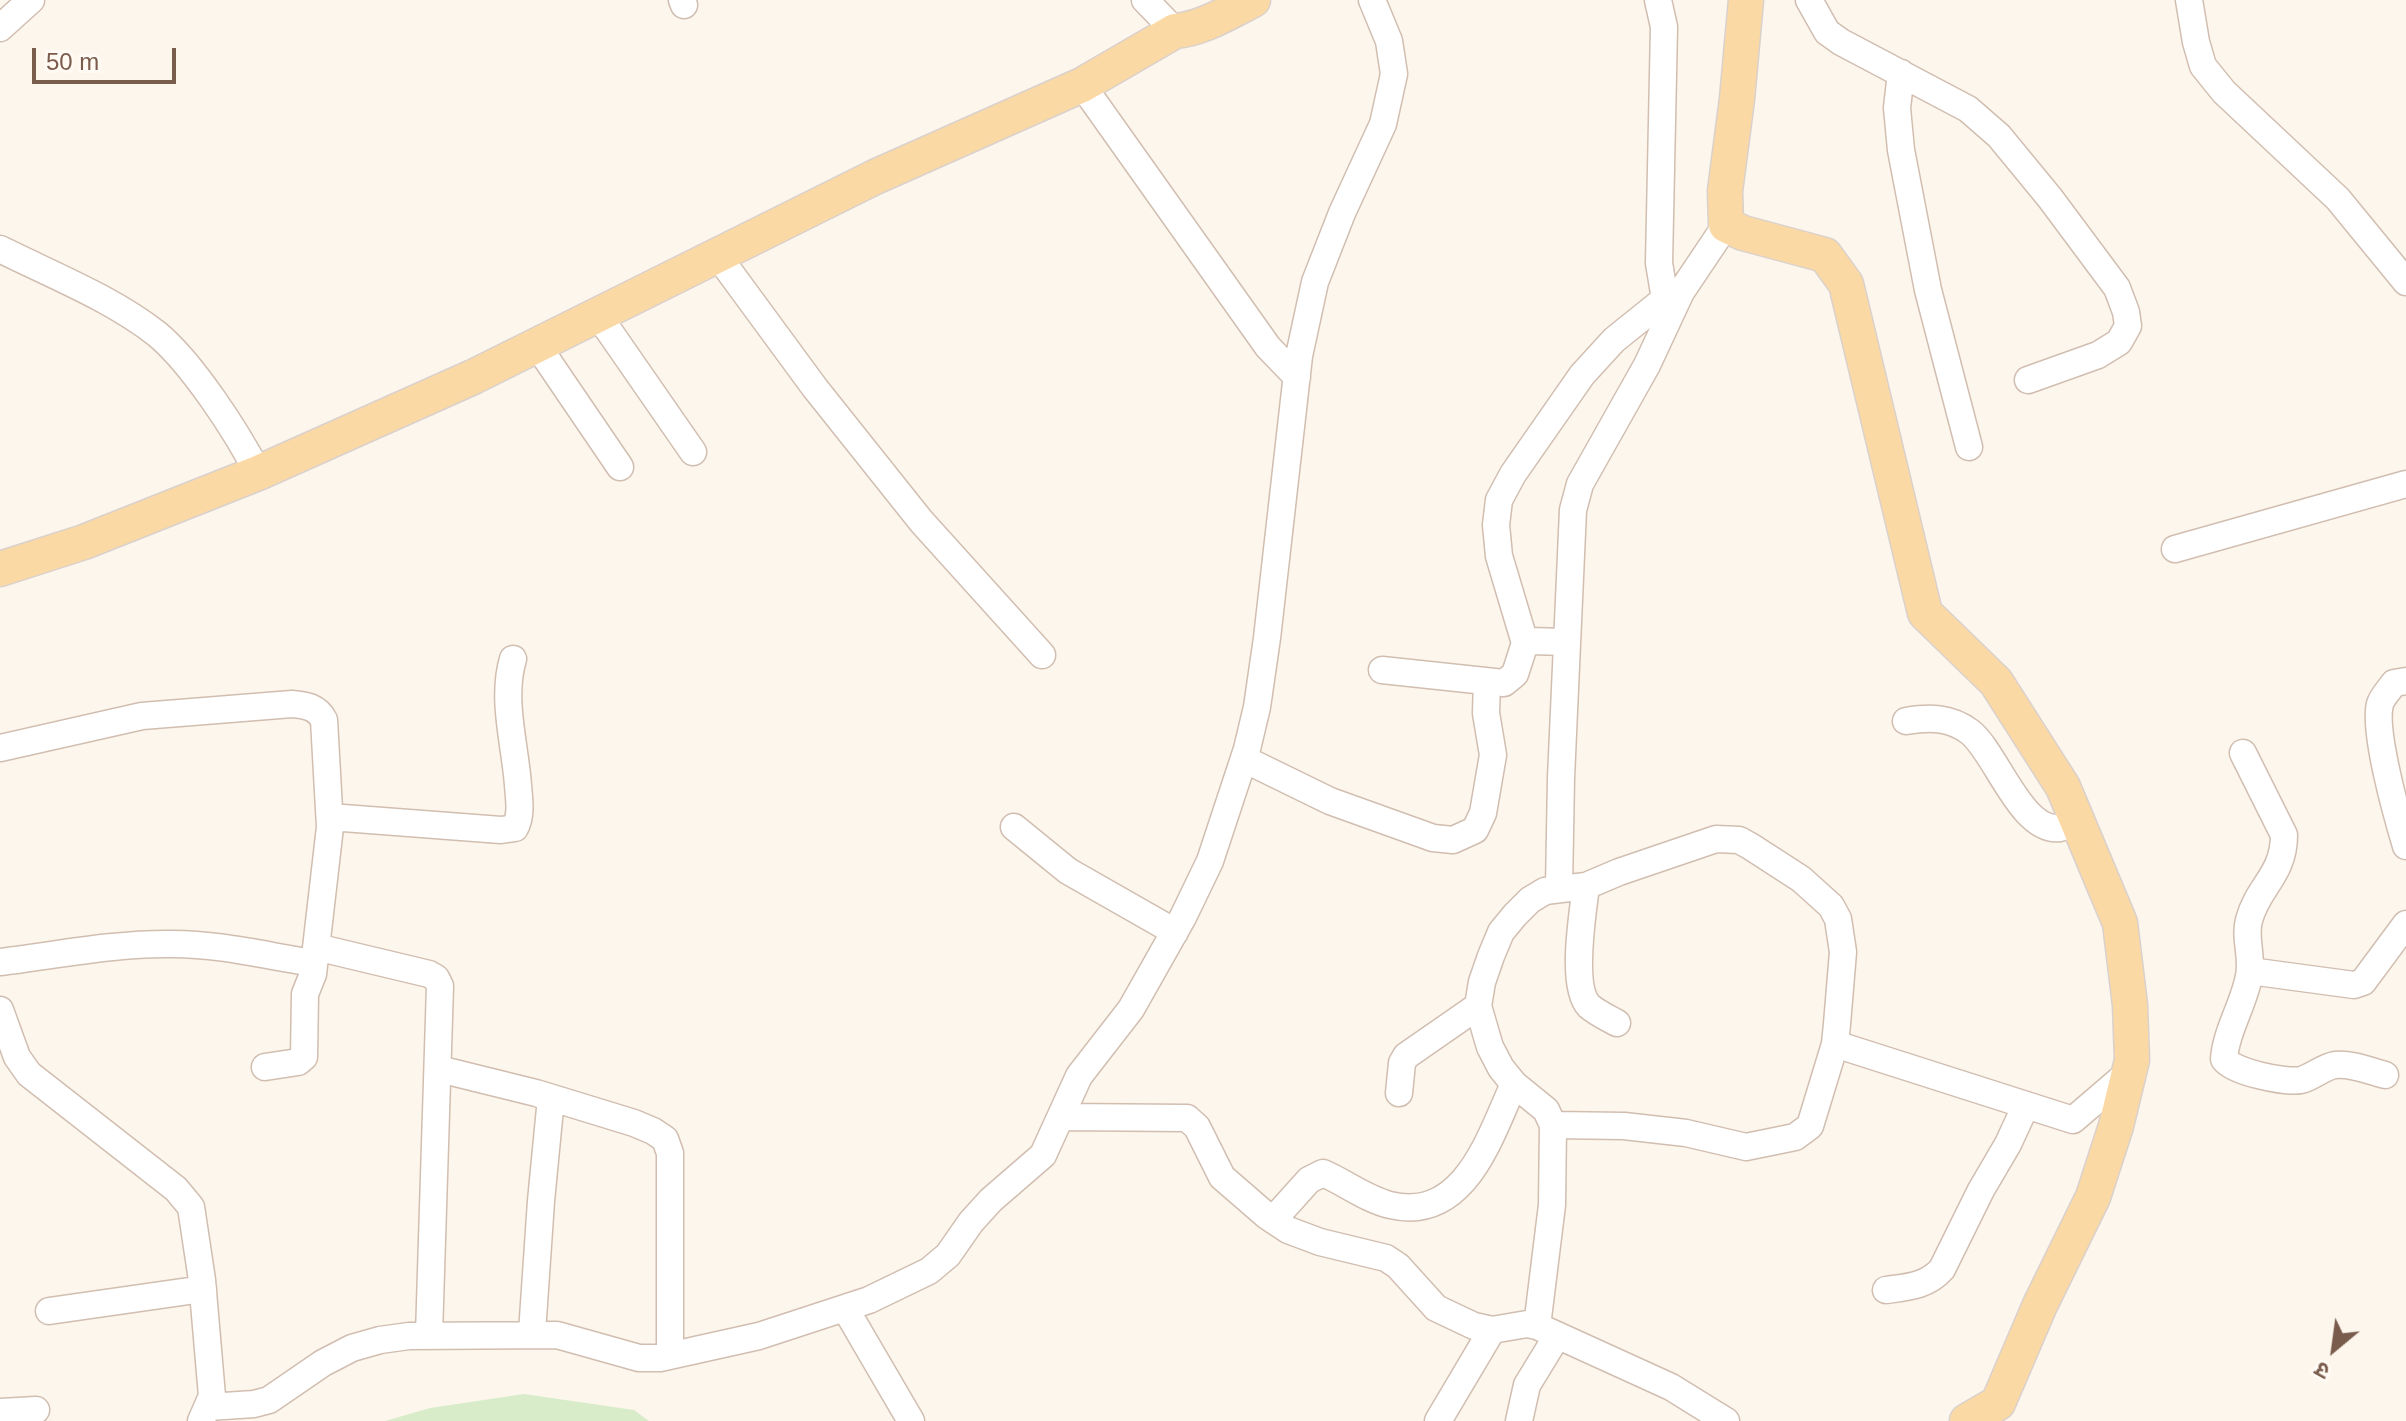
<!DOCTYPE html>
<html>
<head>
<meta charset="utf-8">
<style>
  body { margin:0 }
  #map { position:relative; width:2406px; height:1421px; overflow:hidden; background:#fdf6ec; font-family:Helvetica,"Noto Sans Devanagari",sans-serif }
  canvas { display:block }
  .north { position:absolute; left:2294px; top:1309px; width:80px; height:80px; -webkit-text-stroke:6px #fffaf3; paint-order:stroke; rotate:209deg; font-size:22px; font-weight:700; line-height:32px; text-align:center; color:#7a5c4d }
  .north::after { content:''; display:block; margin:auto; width:28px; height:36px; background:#7a5c4d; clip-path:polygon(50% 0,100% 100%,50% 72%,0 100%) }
  .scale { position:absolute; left:32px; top:48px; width:144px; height:36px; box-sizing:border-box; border:4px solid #7a5c4d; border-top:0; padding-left:10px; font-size:24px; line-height:28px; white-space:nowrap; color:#7a5c4d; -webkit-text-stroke:6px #fffaf3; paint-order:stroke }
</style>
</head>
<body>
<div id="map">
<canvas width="2406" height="1421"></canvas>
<div class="north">उ</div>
<div class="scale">50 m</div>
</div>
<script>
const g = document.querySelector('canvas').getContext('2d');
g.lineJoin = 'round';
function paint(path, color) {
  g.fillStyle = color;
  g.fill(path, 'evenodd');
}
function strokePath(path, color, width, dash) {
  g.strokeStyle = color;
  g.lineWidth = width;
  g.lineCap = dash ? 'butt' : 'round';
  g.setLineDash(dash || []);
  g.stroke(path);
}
const green = new Path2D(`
  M524 1394 634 1410 649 1421H385L430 1408Z`);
const minor = new Path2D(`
  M682 0 684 5
  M1145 0 1175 31
  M1658 0 1664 27 1659 263 1665 299 1672 311
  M1809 0 1827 32 1841 42 1968 109 1999 136 2050 198 2117 288 2126 312 2128 326 2119 342 2098 355 2028 380
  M2189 0 2196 42 2203 66 2224 92 2338 199 2406 282
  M0 28 31 0
  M1901 73 1897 108 1901 150 1928 290 1969 447
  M1082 85 1268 347 1297 377
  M0 249C52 275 111 298 157 334 192 363 237 432 258 473
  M718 256 815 388 921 521 1042 655
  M598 315 693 452
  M537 345 620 467
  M2175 549 2406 484
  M1525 643 1499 556 1496 525 1499 500 1513 474 1582 375 1614 340 1665 299
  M1382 670 1504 683 1515 674 1525 643 1529 641 1567 642
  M2406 681 2394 683C2390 689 2382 697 2380 704 2373 731 2397 816 2406 846
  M1906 721C1930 717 1950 717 1970 732 1996 752 2021 833 2060 828 2066 827 2072 823 2077 821
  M0 748 142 716 292 704C306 705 317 707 324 720L330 827 313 974 305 994 304 1057 298 1062 265 1067
  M2243 753 2284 835C2284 875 2258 886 2249 920 2244 938 2253 957 2249 976 2244 1004 2226 1031 2224 1059 2233 1072 2285 1083 2301 1080 2313 1077 2323 1067 2335 1065 2352 1063 2369 1071 2385 1075
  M1244 759 1330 801 1433 838 1453 840 1475 830 1483 813 1493 755 1486 713 1487 682
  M330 817 501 830 515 828C522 815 519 799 518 785 515 744 501 699 513 659
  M1014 827 1068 871 1175 932
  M1586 886C1583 912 1570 986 1589 1006 1597 1013 1608 1018 1617 1023
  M1559 888 1561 778 1573 510 1580 484 1647 365 1681 292 1726 225
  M316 947 429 974 436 978 440 986 429 1335
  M0 962C57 955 115 943 173 944 220 944 267 956 314 963
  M2250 971 2354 985 2363 982 2406 924
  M0 1010 17 1057 29 1074 176 1189 191 1207 202 1280 212 1396 201 1421
  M1835 1044 2073 1120 2129 1072
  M439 1069 536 1093 634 1123 653 1131 665 1139 670 1153V1355
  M1399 1093 1402 1063 1406 1056 1478 1006
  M1061 1117 1187 1118 1197 1127 1222 1177 1267 1216 1288 1230 1320 1242 1386 1258 1398 1266 1436 1308 1474 1326 1492 1330 1527 1324 1537 1326 1671 1387 1726 1421
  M1273 1220 1309 1180 1323 1173C1346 1183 1366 1199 1390 1205 1465 1223 1490 1136 1514 1084
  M1886 1290C1908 1287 1927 1286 1942 1269L1981 1190 2008 1144 2026 1105
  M845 1308 911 1421
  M49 1311 203 1289
  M1537 1326 1552 1205 1553 1125 1546 1110 1514 1084 1501 1068 1490 1047 1478 1006 1482 982 1491 956 1501 932 1515 915 1530 900 1545 891 1586 886 1619 872 1716 839 1739 840 1750 846 1801 879 1831 906 1838 919 1843 952 1837 1024 1835 1044 1810 1126 1795 1137 1746 1147 1686 1133 1624 1126 1553 1125
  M532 1333 541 1201 551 1098
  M209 1407 254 1404 269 1400 323 1363 352 1348 380 1340 409 1336 557 1335 639 1358H660L759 1336 869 1300 929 1271 948 1255 971 1222 991 1200 1043 1155 1079 1076 1131 1009 1183 917 1210 861 1247 749 1257 707 1267 638 1299 356 1315 282 1342 213 1383 124 1394 74 1389 41 1372 0
  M0 1412 36 1410
  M1438 1421 1492 1330
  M1519 1421 1527 1385 1557 1336`);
const major = new Path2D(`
  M1746 0 1737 99 1725 191 1726 225 1743 233 1825 255 1846 284 1925 613 1996 682 2063 787 2120 923 2130 1005 2132 1060 2116 1126 2093 1197 2040 1305 1998 1403 1967 1421
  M0 569 84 542 258 473 473 377 875 177 1082 85 1175 31C1202 29 1229 12 1253 0`);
paint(green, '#d8ecc9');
strokePath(minor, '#d1beb0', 29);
strokePath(major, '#dad1cd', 37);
strokePath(minor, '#fff', 26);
strokePath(major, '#fbd9a5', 34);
</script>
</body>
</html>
